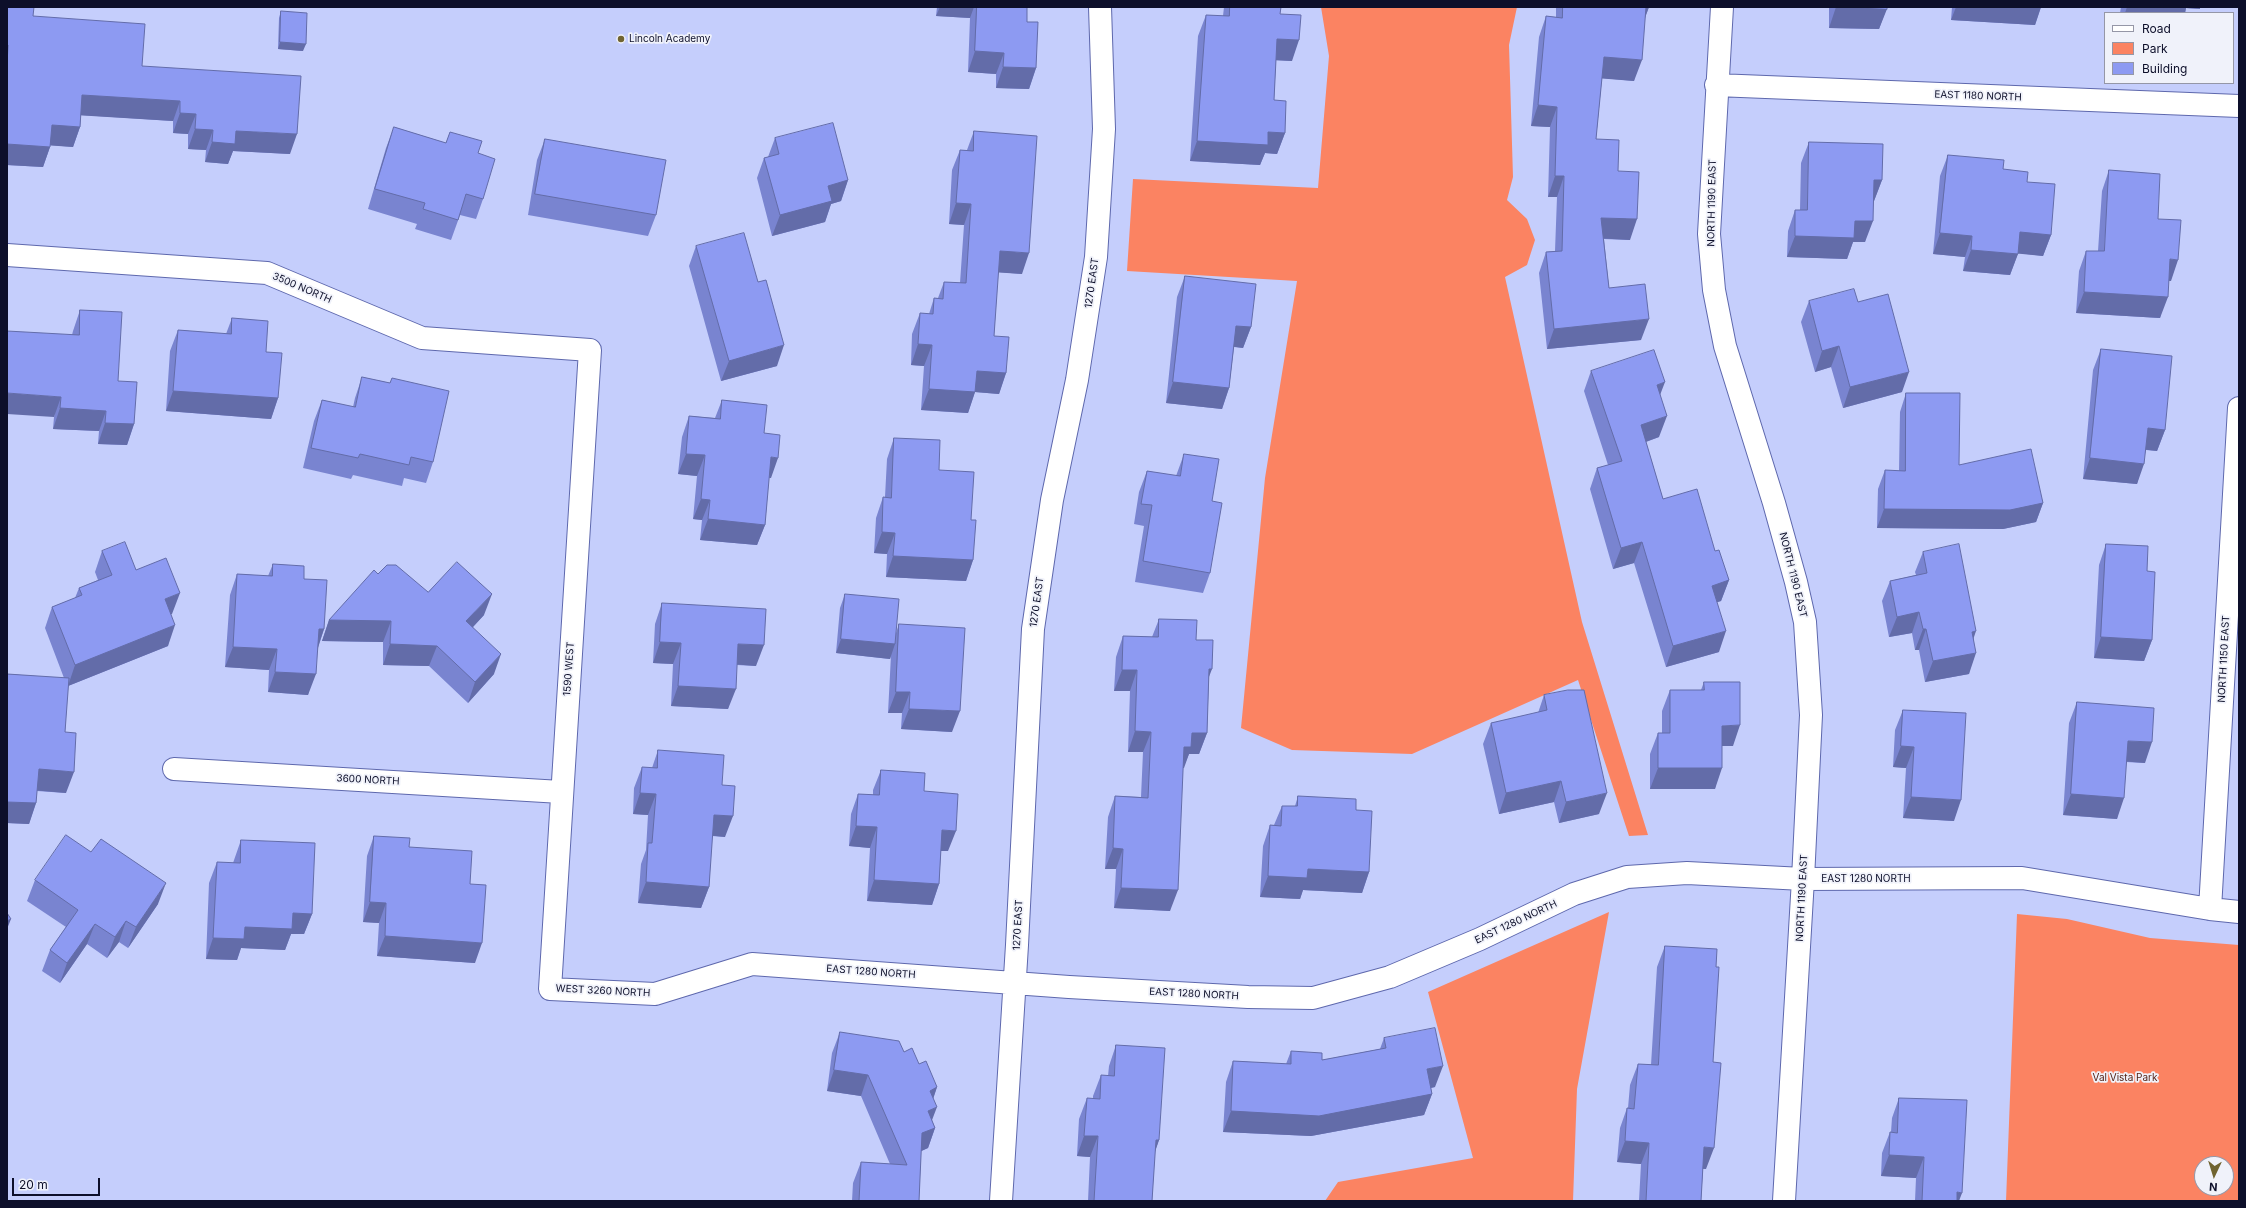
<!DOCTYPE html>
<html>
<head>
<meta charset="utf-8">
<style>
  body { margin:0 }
  #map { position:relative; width:2246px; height:1208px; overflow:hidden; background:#c5cefc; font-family:Inter,sans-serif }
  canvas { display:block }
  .frame { position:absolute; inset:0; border:8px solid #0d0f2a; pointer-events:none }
  .legend { position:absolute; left:2104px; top:12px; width:130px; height:72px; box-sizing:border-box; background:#f0f2fa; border:1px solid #9597a7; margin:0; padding:5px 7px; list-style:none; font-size:12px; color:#0d0f2a }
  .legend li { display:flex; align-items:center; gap:8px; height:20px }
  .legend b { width:20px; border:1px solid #9597a7 }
  .north { position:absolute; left:2194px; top:1156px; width:40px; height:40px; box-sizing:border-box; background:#f0f2fa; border:1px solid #9597a7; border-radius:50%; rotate:184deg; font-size:11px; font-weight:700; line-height:16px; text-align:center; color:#0d0f2a }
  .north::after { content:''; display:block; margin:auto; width:14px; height:18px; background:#706431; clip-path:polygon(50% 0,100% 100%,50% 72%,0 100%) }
  .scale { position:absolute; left:12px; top:1178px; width:88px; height:18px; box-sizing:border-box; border:2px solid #0d0f2a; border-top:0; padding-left:5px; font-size:12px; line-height:14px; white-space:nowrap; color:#0d0f2a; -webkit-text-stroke:3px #f0f2fa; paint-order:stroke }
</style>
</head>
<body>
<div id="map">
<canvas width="2246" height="1208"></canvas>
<div class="frame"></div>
<ul class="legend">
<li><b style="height:5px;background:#fff"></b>Road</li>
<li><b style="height:11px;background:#fb8362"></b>Park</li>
<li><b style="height:11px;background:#8d9af2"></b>Building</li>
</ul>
<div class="north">N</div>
<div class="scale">20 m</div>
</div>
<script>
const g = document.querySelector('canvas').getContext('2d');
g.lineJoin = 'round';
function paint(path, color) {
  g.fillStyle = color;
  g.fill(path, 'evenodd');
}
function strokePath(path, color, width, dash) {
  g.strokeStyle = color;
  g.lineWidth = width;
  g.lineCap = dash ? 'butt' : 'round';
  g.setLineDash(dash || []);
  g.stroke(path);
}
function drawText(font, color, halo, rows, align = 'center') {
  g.font = font + ' Inter,sans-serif';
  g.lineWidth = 3.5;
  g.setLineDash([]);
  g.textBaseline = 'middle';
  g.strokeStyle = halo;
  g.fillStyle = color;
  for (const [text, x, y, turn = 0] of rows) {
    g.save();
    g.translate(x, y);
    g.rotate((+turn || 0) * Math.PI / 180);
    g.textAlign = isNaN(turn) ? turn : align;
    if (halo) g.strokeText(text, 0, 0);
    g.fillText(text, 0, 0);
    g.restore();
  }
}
const green = new Path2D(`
  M1321 7H1517L1509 45 1513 177 1507 200 1527 219 1535 240 1527 265 1505 277 1582 622 1648 835 1629 836 1578 680 1412 754 1292 750 1241 728 1265 478 1297 281 1127 271 1133 179 1318 188 1329 56Z
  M1609 912 1577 1089 1573 1201H1325L1338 1182 1473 1158 1428 992Z
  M2017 914 2067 919 2150 938 2239 945V1201H2006ZM2202 1164H2226V1188H2202Z`);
const minor = new Path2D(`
  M1722 7 1709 234 1714 290 1725 346 1774 503 1796 582 1805 622 1811 715 1803 879 1784 1201
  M1716 85 2239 106
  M7 255 267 273 422 338 590 350 550 989 655 994 752 964 1069 987 1248 997 1313 998 1390 977 1480 939 1574 894 1627 877 1687 873 1803 879 2022 878 2210 909 2239 912
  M174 769 561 792
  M2210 909 2239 408
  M1001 1201 1017 945 1033 629 1052 500 1077 380 1096 257 1104 129 1100 7`);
const wall = new Path2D(`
  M7 7 33 16 142 66 290 154 233 151 228 164 205 162 206 150 188 149V134L173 133V121L81 115 80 127 73 147 50 145V147L43 167 7 165Z
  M937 7H1027V22L1036 68 1029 89 996 88V74L968 72 970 18 936 16Z
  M1224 7H1281L1280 14 1292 61 1276 60 1274 100 1285 133 1277 154 1265 153 1260 165 1190 161 1198 36 1206 15 1223 16Z
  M1556 7H1649L1645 17 1634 81 1602 78 1596 139 1618 171 1630 240 1604 239 1609 288 1641 340 1547 349 1539 273 1546 252 1555 251 1557 197H1548L1550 127 1531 126 1539 37 1546 16 1556 17Z
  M1829 7H1887L1879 29 1829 28Z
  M1952 7H2041L2035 25 1951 20Z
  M2121 7H2200V9L2186 8 2185 13H2120Z
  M281 11 303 51 278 49 279 18Z
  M394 127 446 143 450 132 478 153 483 199 476 219 460 215 451 240 415 229 417 224 368 209 386 148Z
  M974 131 1022 274 998 272 994 336 1006 373 999 394 975 392 968 413 921 410 924 366 911 365 912 334 920 313 929 314 934 298H938L944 282 960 283 964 225 949 224 952 170 960 150H967Z
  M775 138 848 180 841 201 831 204 825 222 772 236 757 178 764 158 768 157Z
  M545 139 656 215 648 236 528 215 537 160Z
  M1809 142 1882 180 1874 201H1873L1865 242H1853L1847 259 1787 257 1788 231 1795 210H1800L1801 163Z
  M1948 155 2003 169 2027 182 2051 235 2043 256 2018 253 2010 275 1963 271 1965 257 1933 254 1940 176Z
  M2109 170 2158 219 2171 281H2169L2160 318 2076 313 2079 271 2086 251H2098L2102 191Z
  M696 246 777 366 721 381 689 266Z
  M1185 276 1251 327 1243 348 1234 347 1229 388 1222 409 1166 403 1177 297Z
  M1809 301 1858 302 1902 392 1843 408 1831 367 1815 372 1801 322Z
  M80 310 118 381 134 424 127 445 98 444 99 431 53 429 54 417 72 335 73 331Z
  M232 318 266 352 278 398 271 419 166 411 170 351 178 330 226 334Z
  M2101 349 2165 430 2157 451 2146 450 2137 484 2083 479 2093 370Z
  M1591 371 1660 395 1659 437 1646 442 1663 499 1715 551 1729 580 1721 601 1717 602 1719 652 1666 667 1634 563 1613 569 1590 489 1597 468 1608 465 1584 391Z
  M362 377 390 383 392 378 433 462 426 483 404 478 402 486 353 475 351 479 303 468 314 421 322 400 353 407 355 398Z
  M1906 393 1959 465 2043 503 2036 522 2003 529 1877 528 1878 489 1885 470 1899 471 1900 412Z
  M722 400 764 433 771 478H769L765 525 757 545 700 540 702 520 693 519 697 476 678 474 682 437 689 416 715 418Z
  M894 438 939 470 971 520 973 560 966 581 886 577 887 554 874 553 876 518 883 497H885L887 459Z
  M1184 454 1212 501 1210 573 1203 593 1135 582 1144 526 1134 524 1139 492 1147 471 1176 476Z
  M2106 544 2147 571 2152 640 2144 661 2094 658 2099 565Z
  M102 551 136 570 172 614H171L168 646 68 686 65 732 66 793 37 791 36 803 29 824 7 823V674L64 678 45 628 52 607 75 598 79 588 98 580 95 572Z
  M1923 552 1974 639 1969 674 1925 682 1919 650H1915L1912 633 1889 637 1882 601 1890 581 1916 575 1915 572Z
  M273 564 304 579 324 629 318 648 308 695 268 692 269 670 225 667 230 595 237 574 268 576Z
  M378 574 428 592 484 615 473 627 494 674 468 703 429 666 383 665V642L322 641 329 620Z
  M845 594 896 633 899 624 952 732 901 729 902 713H888L891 655 890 659 836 653 840 608Z
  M662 603 756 666 737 665 728 709 671 706 673 664 653 663 655 624Z
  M1159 619 1196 640 1209 677 1207 733 1199 754H1189L1183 768 1170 911 1114 908 1116 869H1105L1108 817 1115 796 1141 797 1143 752H1128L1130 691H1114L1116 657 1123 636 1152 637Z
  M1704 682 1733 746H1722L1715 789H1650V754L1658 733H1662V711L1670 690H1701Z
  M1544 695 1599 814 1559 823 1554 802 1499 814 1483 744 1491 723 1538 713Z
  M2077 702 2145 763 2126 762 2117 819 2063 815 2069 723Z
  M1903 710 1954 821 1903 818 1906 768 1893 767 1895 730Z
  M658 750 722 785 725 837 712 836 709 887 701 908 638 903 641 864 646 850 648 815 633 814 634 788 642 767 652 768Z
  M881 770 924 791 948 851H941L939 884 932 905 867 901 870 848 849 846 851 814 858 794 873 795V790Z
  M1298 796 1356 810 1369 872 1362 893 1303 890 1300 899 1260 897 1263 846 1270 825H1274L1282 806H1295Z
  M374 836 409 847 470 884 475 963 377 956 379 923 363 922 367 856Z
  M241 840 312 914 304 934H291L285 950 241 948 237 960 206 959 209 883 217 862 233 863Z
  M35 880 158 904 128 948 119 942 107 958 87 944 60 983 42 971 50 950 66 927 27 901Z
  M1665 946 1706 1169H1703L1701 1201H1639L1641 1164 1617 1162 1620 1128 1627 1108H1628L1630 1085 1638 1064 1651 1065 1657 967Z
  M840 1032 904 1052 919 1064 937 1087 933 1099 932 1120 935 1128 928 1148 921 1151 919 1201H852L853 1183 861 1162 890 1164 861 1096 827 1091 832 1053Z
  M1384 1038 1435 1087 1431 1088 1432 1094 1424 1115 1311 1136 1223 1132 1226 1082 1233 1061 1286 1064 1291 1051 1322 1060 1380 1049Z
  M1116 1045 1159 1140 1155 1151 1152 1201H1088L1090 1157 1077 1156 1079 1119 1087 1098 1093 1099V1096L1101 1075 1108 1076 1109 1066Z
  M1899 1098 1959 1201H1915L1916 1178 1881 1176 1882 1153 1890 1132H1891L1892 1118Z`);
const shadedWall = new Path2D(`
  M940 7H974L970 18 936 16Z
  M1643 7H1649L1645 18Z
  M1836 7 1887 9 1879 29 1829 28Z
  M1956 7H2041L2035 25 1951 20Z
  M2127 7H2200V9L2186 8 2185 13H2125Z
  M1277 39 1299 40 1292 61 1270 60Z
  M280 42 306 44 303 51 278 49Z
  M975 51 1004 53 996 74 968 72Z
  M1604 57 1642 60 1634 81 1596 78Z
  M1003 67 1036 68 1029 89 996 88Z
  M82 95 180 101 173 121 75 115Z
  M1538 105 1557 107 1550 127 1531 126Z
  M180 113 196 114 188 134 173 133Z
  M52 125 80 127 73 147 44 145Z
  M195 129 213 130 206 150 188 149Z
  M236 131 297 134 290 154 233 151 228 164 205 162 212 142Z
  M1268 132 1285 133 1277 154 1265 153 1260 165 1190 161 1197 141Z
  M7 144 50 147 43 167 7 165Z
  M1555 176H1564L1557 197H1548Z
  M848 180 841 201 831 204 825 222 772 236 780 215 828 186Z
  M1874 180H1882L1874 201H1866Z
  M956 203 971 204 964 225 949 224Z
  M1601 218 1637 219 1630 240 1594 238Z
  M1855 221H1873L1865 242H1853L1847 259 1787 257 1795 236Z
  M2020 232 2051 235 2043 256 2012 253Z
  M1940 233 1972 236 1965 257 1933 254Z
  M1971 250 2018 254 2010 275 1963 271Z
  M1000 251 1029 253 1022 274 992 272Z
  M2170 259 2178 260 2171 281 2162 280Z
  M2084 292 2168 297 2160 318 2076 313Z
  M1649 319 1641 340 1547 349 1554 329Z
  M1236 326 1251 327 1243 348 1229 346Z
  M918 344 932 345 924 366 911 365Z
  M784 345 777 366 721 381 729 361Z
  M1839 346 1831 367 1815 372 1822 351Z
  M977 371 1006 373 999 394 975 392 968 413 921 410 929 389Z
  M1909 372 1902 392 1843 408 1850 387Z
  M1173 382 1229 388 1222 409 1166 403Z
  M1665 382 1657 403V385Z
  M173 391 278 398 271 419 166 411Z
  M7 393 61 397 54 417 7 414Z
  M60 408 106 411 99 431 53 429Z
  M1667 416 1659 437 1634 446 1641 425Z
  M105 423 134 424 127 445 98 444Z
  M2148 428 2165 430 2157 451 2140 449Z
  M686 454 705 455 697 476 678 474Z
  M771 457 778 458 771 478 764 477Z
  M2090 458 2144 464 2137 484 2083 479Z
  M701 499 710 500 702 520 693 519Z
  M2043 503 2036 522 2003 529 1877 528 1884 509Z
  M708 519 765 525 757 545 700 540Z
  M882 532 895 533 887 554 874 553Z
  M1642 542 1634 563 1613 569 1621 548Z
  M893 556 973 560 966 581 886 577Z
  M1729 580 1721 601 1705 606 1712 586Z
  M180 593 172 614 157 620 165 599Z
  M492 594 484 615 459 642 466 621Z
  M1919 612 1912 633 1889 637 1897 617Z
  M329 620 391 621 383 642 322 641Z
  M175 625 168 646 68 686 75 665Z
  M319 629H324L317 650Z
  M1923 629H1926L1919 650H1915Z
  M1726 631 1719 652 1666 667 1673 646Z
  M1976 631 1969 652 1972 632Z
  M2101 637 2152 640 2144 661 2094 658Z
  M841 639 895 644 890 659 836 653Z
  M660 642 681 643 673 664 653 663Z
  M390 644 437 646 429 666 383 665Z
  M738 644 764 645 756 666 731 664Z
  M233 647 277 649 269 670 225 667Z
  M1976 653 1969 674 1925 682 1933 661Z
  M501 654 494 674 468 703 475 682Z
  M1209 669H1212L1204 690Z
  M1122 670H1137L1130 691H1114Z
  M275 672 316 674 308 695 268 692Z
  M678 686 736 689 728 709 671 706Z
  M896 692H910L902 713H888Z
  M909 709 960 711 952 732 901 729Z
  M1740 725 1733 746H1715L1722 726Z
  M1135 731 1151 732 1143 752H1128Z
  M1192 733H1207L1199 754H1189L1184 768H1177L1184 747Z
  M2128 741 2152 742 2145 763 2120 761Z
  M1901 746 1914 747 1906 768 1893 767Z
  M1658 768H1722L1715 789H1650Z
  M39 769 74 772 66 793 31 790Z
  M1561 781 1554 802 1499 814 1506 793Z
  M640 793 656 794 648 815 633 814Z
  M1607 793 1599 814 1559 823 1566 802Z
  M2071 794 2124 798 2117 819 2063 815Z
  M1911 797 1961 800 1954 821 1903 818Z
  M7 802 36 803 29 824 7 823Z
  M714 815 733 816 725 837 706 835Z
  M856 826 877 827 870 848 849 846Z
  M942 830 956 831 948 851H935Z
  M1113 848 1123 849 1116 869H1105Z
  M1308 869 1369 872 1362 893 1303 890 1300 899 1260 897 1268 876Z
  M874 880 939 884 932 905 867 901Z
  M646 882 709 887 701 908 638 903Z
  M166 883 158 904 128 948 136 927Z
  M1121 888 1178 890 1170 911 1114 908Z
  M370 902 386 903 379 923 363 922Z
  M293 913 312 914 304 934H291L285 950 241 948 237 960 206 959 213 938 245 927Z
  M11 919 7 929V921Z
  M126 921 119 942 107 958 115 937Z
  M95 924 87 944 60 983 67 963Z
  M385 936 482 943 475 963 377 956Z
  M1443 1066 1435 1087 1420 1090 1427 1069Z
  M834 1070 868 1075 861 1096 827 1091Z
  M937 1087 930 1108V1091Z
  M1432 1094 1424 1115 1311 1136 1223 1132 1231 1111Z
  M937 1107 929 1128 928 1111Z
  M935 1128 928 1148 915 1154 922 1133Z
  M1084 1136H1098L1090 1157 1077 1156Z
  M1156 1140H1159L1152 1161Z
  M1625 1141 1649 1143 1641 1164 1617 1162Z
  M1704 1147 1714 1148 1706 1169 1696 1168Z
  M1889 1155 1924 1157 1916 1178 1881 1176Z
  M1957 1192 1962 1193 1959 1201H1954Z`);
const building = new Path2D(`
  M7 7H34L33 16 145 24 142 66 301 76 297 134 236 131 235 144 212 142 213 130 195 129 196 114 180 113V101L82 95 80 127 52 125 50 147 7 144V65L8 45H7Z
  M977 7H1027V22H1038L1036 68 1003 67 1004 53 975 51Z
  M1230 7H1281L1280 14 1301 15 1299 40 1277 39 1274 100 1286 101 1285 133 1268 132V145L1197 141 1206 15 1229 16Z
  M1563 7H1646L1642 60 1604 57 1596 139 1619 140 1618 171 1639 172 1637 219 1601 218 1609 288 1645 284 1649 319 1554 329 1546 252 1562 251 1564 176H1555L1557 107 1538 105 1546 16 1562 18Z
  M1836 7H1887V9Z
  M2133 7H2163V8Z
  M281 11 307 13 306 44 280 42Z
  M833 123 848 180 828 186 832 201 780 215 764 158 779 154 775 138Z
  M394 127 446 143 450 132 482 141 478 153 495 159 483 199 466 194 458 220 423 209 425 203 375 189Z
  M974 131 1037 136 1029 253 1000 251 994 336 1009 337 1006 373 977 371 975 392 929 389 932 345 918 344 920 313 933 314 934 298 943 299 944 282 966 283 971 204 956 203 960 150 973 151Z
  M545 139 666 160 656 215 535 194Z
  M1809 142 1883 144 1882 180H1874L1873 221H1855L1854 238 1795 236V210H1807Z
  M1948 155 2004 160 2003 169 2028 172 2027 182 2055 184 2051 235 2020 232 2018 254 1971 250 1972 236 1940 233Z
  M2109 170 2160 174 2158 219 2181 220 2178 260 2170 259 2168 297 2084 292 2086 251H2104Z
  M744 233 758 282 766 280 784 345 729 361 696 246Z
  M1185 276 1256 284 1251 327 1236 326 1229 388 1173 382Z
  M1854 289 1858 302 1888 294 1909 372 1850 387 1839 346 1822 351 1809 301Z
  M80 310 122 312 118 381 137 382 134 424 105 423 106 411 60 408 61 397 7 393V331L79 335Z
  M232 318 268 321 266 352 282 353 278 398 173 391 178 330 231 334Z
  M2101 349 2172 356 2165 430 2148 428 2144 464 2090 458Z
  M1654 350 1665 382 1657 385 1667 416 1641 425 1663 499 1697 489 1715 551 1719 550 1729 580 1712 586 1726 631 1673 646 1642 542 1621 548 1597 468 1622 461 1591 371Z
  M362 377 390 383 392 378 449 391 433 462 411 457 409 465 360 454 358 458 311 448 322 400 355 407Z
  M1906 393H1960L1959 465 2031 449 2043 503 2010 510 1884 509 1885 470 1905 471Z
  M722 400 767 405 764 433 780 435 778 458 771 457 765 525 708 519 710 500 701 499 705 455 686 454 689 416 720 419Z
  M894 438 940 440 939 470 974 472 971 520H976L973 560 893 556 895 533 882 532 883 497 891 498Z
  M1184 454 1219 459 1212 501 1222 503 1210 573 1143 561 1152 505 1141 504 1147 471 1180 476Z
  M125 542 136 570 166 558 180 593 165 599 175 625 75 665 52 607 82 595 79 588 112 575 102 551Z
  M1959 544 1976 631 1972 632 1976 653 1933 661 1926 629H1923L1919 612 1897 617 1890 581 1927 573 1923 552Z
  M2106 544 2148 546 2147 571 2155 572 2152 640 2101 637Z
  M457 562 492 594 466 621 501 654 475 682 437 646 390 644 391 621 329 620 374 570 378 574 387 565H396L428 592Z
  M273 564 304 566V579L327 580 324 629H319L316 674 275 672 277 649 233 647 237 574 272 576Z
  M845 594 899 599 895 644 841 639Z
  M662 603 766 609 764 645 738 644 736 689 678 686 681 643 660 642Z
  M1159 619 1197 620 1196 640H1213L1212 669H1209L1207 733H1192L1191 747H1184L1178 890 1121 888 1123 849 1113 848 1115 796 1148 798 1151 732 1135 731 1137 670H1122L1123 636 1158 637Z
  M899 624 965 628 960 711 909 709 910 692H896Z
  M7 674 69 678 65 732 76 733 74 772 39 769 36 803 7 802Z
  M1704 682H1740V725L1722 726V768H1658V733H1670V690H1704Z
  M1568 690H1584L1607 793 1566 802 1561 781 1506 793 1491 723 1547 710 1544 695Z
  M2077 702 2154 708 2152 742 2128 741 2124 798 2071 794Z
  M1903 710 1966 713 1961 800 1911 797 1914 747 1901 746Z
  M658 750 724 755 722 785 735 786 733 816 714 815 709 887 646 882 648 843H652L656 794 640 793 642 767 657 768Z
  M881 770 925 773 924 791 958 794 956 831 942 830 939 884 874 880 877 827 856 826 858 794 879 795Z
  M1298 796 1356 799V810L1372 811 1369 872 1308 869 1307 878 1268 876 1270 825 1281 826 1282 806H1297Z
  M66 835 91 852 101 839 166 883 136 927 126 921 115 937 95 924 67 963 50 950 78 910 35 880Z
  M374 836 410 838 409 847 472 851 470 884 486 885 482 943 385 936 386 903 370 902Z
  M241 840 315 843 312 914 293 913 292 929 245 927 244 939 213 938 217 862 240 863Z
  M7 913 11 919 7 921Z
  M1665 946 1717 949 1716 967H1719L1713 1062 1721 1063 1714 1148 1704 1147 1701 1201H1646L1649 1143 1625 1141 1627 1108 1634 1109 1638 1064 1658 1065Z
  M1435 1028 1443 1066 1427 1069 1432 1094 1319 1116 1231 1111 1233 1061 1291 1064V1051L1322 1053V1060L1386 1048 1384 1038Z
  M840 1032 899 1041 904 1052 912 1048 919 1064 926 1061 937 1087 930 1091 937 1107 928 1111 935 1128 922 1133 919 1201H859L861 1162 907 1165 868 1075 834 1070Z
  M1116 1045 1165 1048 1159 1140H1156L1152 1201H1094L1098 1136H1084L1087 1098 1100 1099 1101 1075 1114 1076Z
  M1899 1098 1967 1100 1962 1193 1957 1192V1201H1922L1924 1157 1889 1155 1890 1132 1897 1133Z`);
const markers = [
  [621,39,4,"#706431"]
];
const poiNames = [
  ["Lincoln Academy",629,39]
];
const streetNames = [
  ["EAST 1180 NORTH",1978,96,2],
  ["NORTH 1190 EAST",1712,203,-89],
  ["1270 EAST",1092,283,-82],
  ["3500 NORTH",302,288,23],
  ["NORTH 1190 EAST",1793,575,76],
  ["1270 EAST",1037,602,-82],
  ["NORTH 1150 EAST",2224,659,-87],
  ["1590 WEST",569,669,-86],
  ["3600 NORTH",368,780,3],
  ["EAST 1280 NORTH",1866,879],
  ["NORTH 1190 EAST",1802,898,-87],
  ["EAST 1280 NORTH",1516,922,-25],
  ["1270 EAST",1018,925,-87],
  ["EAST 1280 NORTH",871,972,4],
  ["WEST 3260 NORTH",603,991,3],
  ["EAST 1280 NORTH",1194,994,3]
];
const parkNames = [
  ["Val Vista Park",2125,1078]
];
paint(green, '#fb8362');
strokePath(minor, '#5e68ad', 24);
strokePath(minor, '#fff', 22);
paint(wall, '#7984d0');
paint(shadedWall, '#636ca9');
paint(building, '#8d9af2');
strokePath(building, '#636ca9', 1);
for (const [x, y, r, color] of markers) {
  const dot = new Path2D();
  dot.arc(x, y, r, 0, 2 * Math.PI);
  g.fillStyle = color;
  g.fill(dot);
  strokePath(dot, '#f0f2fa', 1.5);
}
drawText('10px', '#0d0f2a', '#f0f2fa', poiNames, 'left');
drawText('10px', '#0d0f2a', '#f0f2fa', streetNames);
drawText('10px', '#4f1e12', '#f0f2fa', parkNames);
</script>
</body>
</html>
